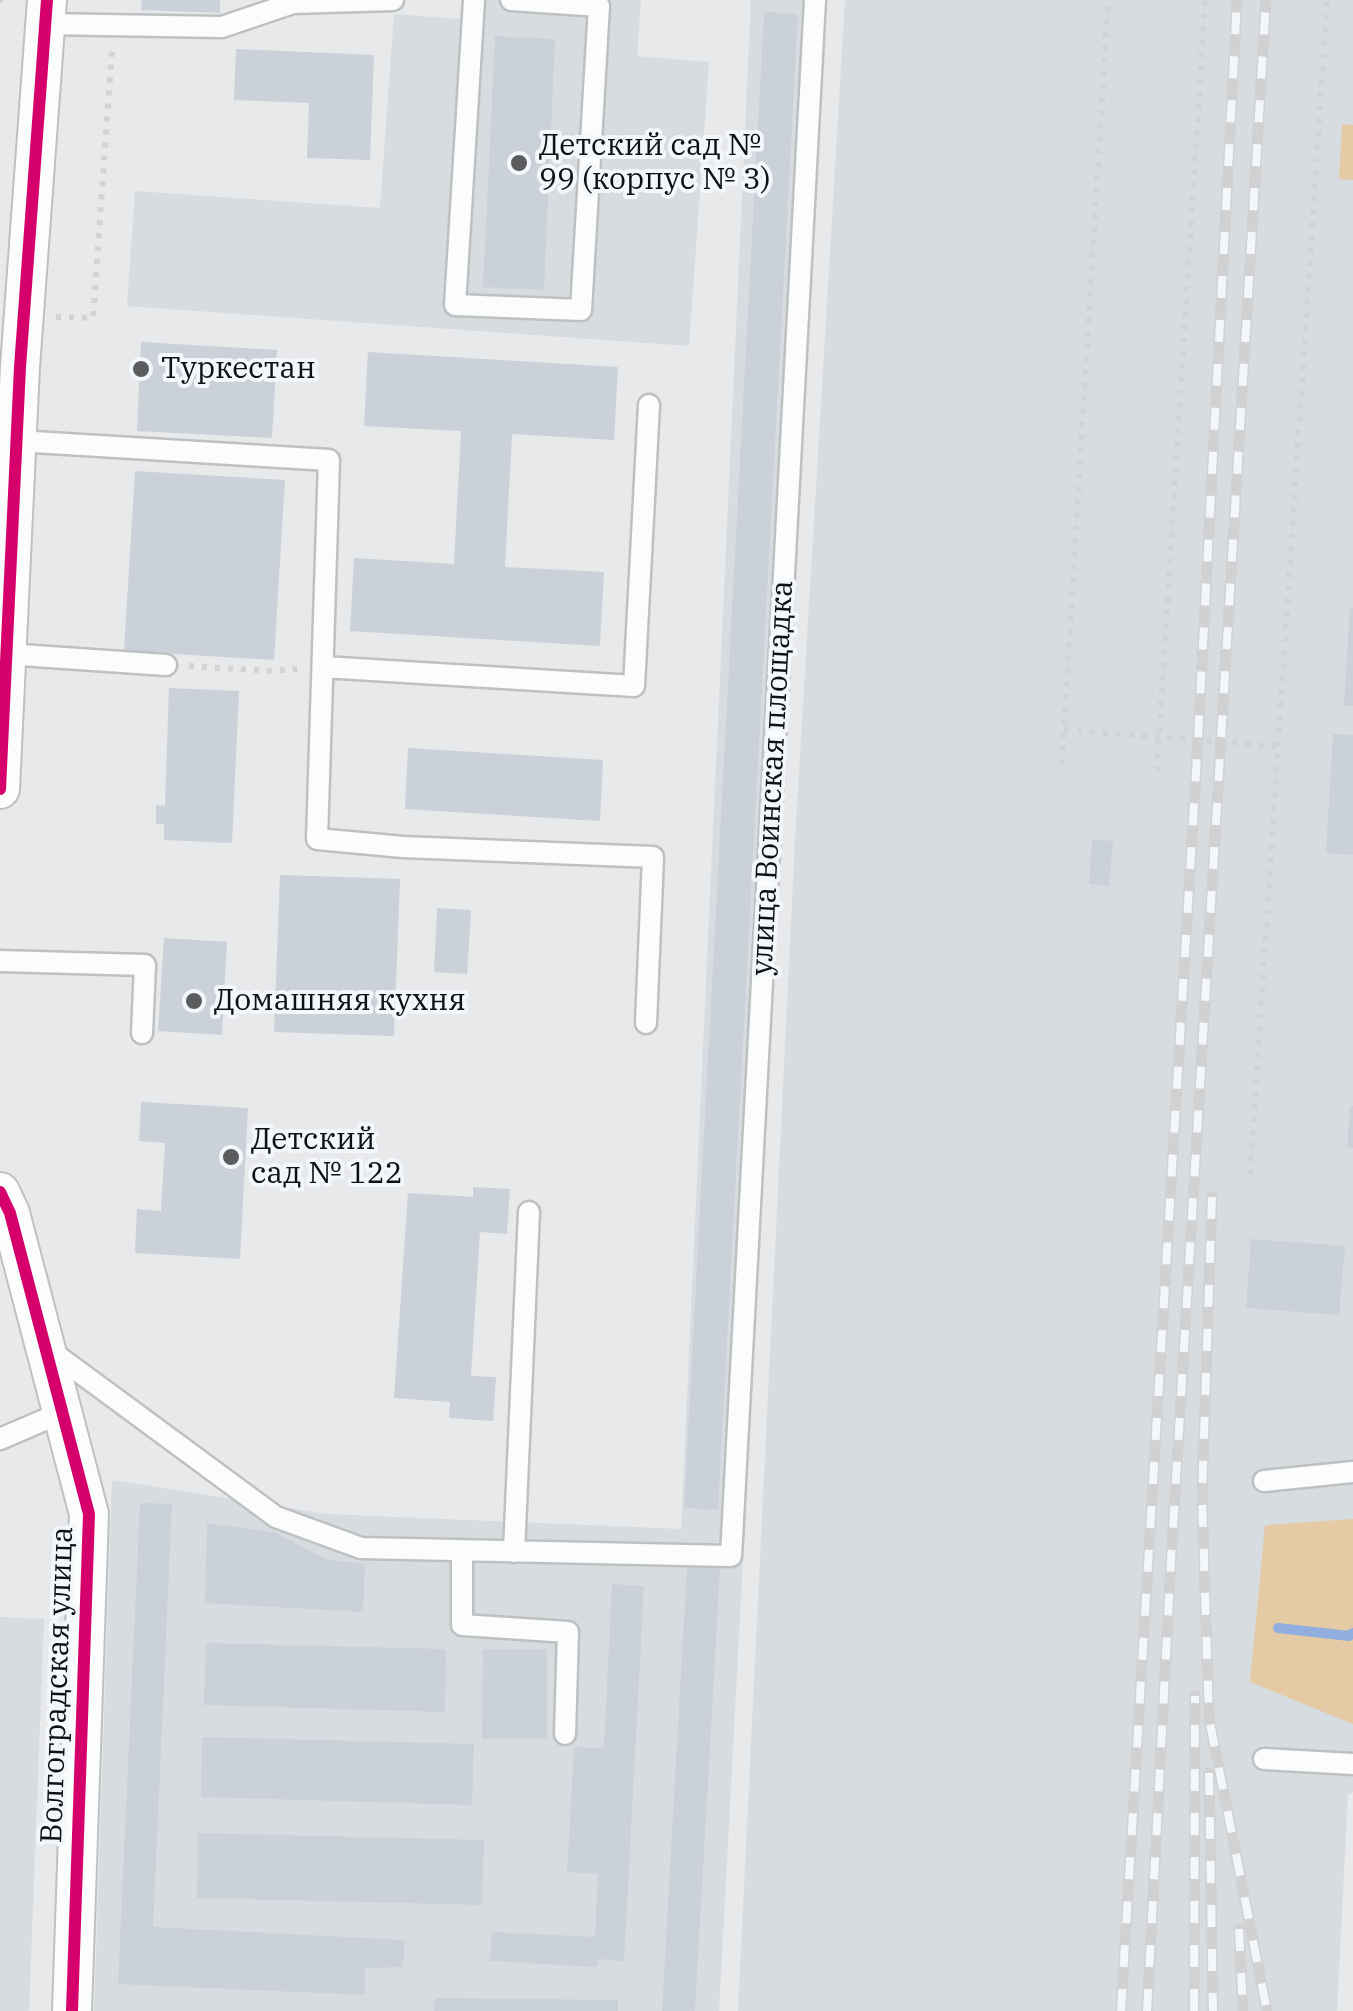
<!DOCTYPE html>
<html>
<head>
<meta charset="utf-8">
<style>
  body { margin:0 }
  canvas { display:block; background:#e7e9eb }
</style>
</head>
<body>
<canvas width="1353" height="2011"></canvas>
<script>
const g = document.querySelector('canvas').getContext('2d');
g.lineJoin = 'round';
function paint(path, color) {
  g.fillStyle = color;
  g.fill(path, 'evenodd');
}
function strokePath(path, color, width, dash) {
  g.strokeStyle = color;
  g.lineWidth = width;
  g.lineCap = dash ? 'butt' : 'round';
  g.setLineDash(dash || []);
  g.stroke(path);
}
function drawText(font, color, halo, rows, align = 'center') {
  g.font = font + ' "IBM Plex Serif",serif';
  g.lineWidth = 8;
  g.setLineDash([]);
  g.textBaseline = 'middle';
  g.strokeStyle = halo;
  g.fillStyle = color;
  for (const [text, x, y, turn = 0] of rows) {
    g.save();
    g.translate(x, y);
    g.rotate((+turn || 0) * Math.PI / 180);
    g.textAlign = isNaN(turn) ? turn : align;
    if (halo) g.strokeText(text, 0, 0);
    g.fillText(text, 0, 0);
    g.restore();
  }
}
const built = new Path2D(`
  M462 0H641L637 56 709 62 689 346 127 306 135 191 380 208 394 14 460 19Z
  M751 0H826L719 2011H94L112 1480 327 1514 681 1529Z
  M845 0H1353V1792L1348 1795 1337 2011H738L795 840Z
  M0 1617 44 1619 29 2011H0Z`);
const green = new Path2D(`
  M1342 124 1353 125V180L1339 179Z
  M1353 1519V1724L1250 1682 1265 1525Z`);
const stream = new Path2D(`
  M1278 1628 1349 1636 1353 1633`);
const building = new Path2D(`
  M142 0H220V13L141 10Z
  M764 12 798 14 718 1510 684 1508Z
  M495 36 555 39 544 290 483 287Z
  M236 49 374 55 370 160 307 158 309 103 234 100Z
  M141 342 277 350 272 438 137 431Z
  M368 352 618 367 614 440 512 434 505 567 604 572 600 646 350 631 354 558 454 564 461 431 364 426Z
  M135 471 285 480 274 660 124 651Z
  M1350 607 1353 608V706H1344Z
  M169 688 239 691 232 843 164 840V824H156V805L165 806Z
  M1333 734 1353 735V855L1326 853Z
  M408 748 603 760 600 821 405 809Z
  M1092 839 1113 841 1109 886 1089 884Z
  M280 875 400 879 394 1036 274 1032Z
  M437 908 471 910 467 974 434 972Z
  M164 938 227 942 222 1035 158 1031Z
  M141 1102 248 1108 240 1259 135 1253 137 1209 161 1211 165 1143 139 1141Z
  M1350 1106H1353V1148H1347Z
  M473 1187 510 1189 507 1234 480 1232 471 1376 496 1377 493 1421 449 1418 450 1402 394 1398 408 1193 473 1197Z
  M1251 1239 1345 1246 1339 1315 1246 1308Z
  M140 1503 172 1504 153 1927 405 1940 403 1967 365 1968V1995L118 1984Z
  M207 1523 274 1532 325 1559 365 1564 363 1612 205 1603Z
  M687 1567 720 1569 695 2011H662Z
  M612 1584 644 1586 624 1961 598 1959 597 1967 490 1961 492 1932 595 1937 598 1874 567 1872 574 1747 604 1748Z
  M206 1643 446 1649 445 1712 204 1705Z
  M483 1649H547V1739H482Z
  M202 1737 474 1744 472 1805 201 1797Z
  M198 1833 484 1840 482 1905 197 1898Z
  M435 1998 618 2000V2011H434Z`);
const path = new Path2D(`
  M0 3V0
  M56 317 93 318 112 49
  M189 666 271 671 297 669
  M1064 730 1278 746
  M1062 764 1108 0
  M1157 771 1205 0
  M1250 1174 1327 0`);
const lane = new Path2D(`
  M474 0 455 305 581 310 599 6 511 0
  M45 24 222 27 293 3 393 0
  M17 441 329 460 317 839 403 847 653 857 646 1023
  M6 654 166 665
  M323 667 634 686 649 405
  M0 961 145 965 142 1033
  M48 1349 276 1517 361 1548 731 1556 815 0
  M0 1439 63 1412
  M1264 1481 1353 1472
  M462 1550V1625L568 1632 565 1734
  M514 1552 529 1212
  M1264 1759 1353 1764`);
const street = new Path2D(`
  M0 789 20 367 47 0
  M0 1192 10 1213 89 1514 72 2011`);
const rail = new Path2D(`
  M1212 1197 1202 1496 1209 1718 1267 2011
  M1209 1773 1213 2011
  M1239 1929 1243 2011
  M1121 2011 1198 739 1237 0
  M1147 2011 1171 1561 1266 0
  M1194 2011 1195 1696`);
const cycleway = new Path2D(`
  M0 789 20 367 47 0
  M0 1192 10 1213 89 1514 72 2011`);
const markers = [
  [519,163,10,"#5b5c5d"],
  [141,369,10,"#5b5c5d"],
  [194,1001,10,"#5b5c5d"],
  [231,1157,10,"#5b5c5d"]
];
const poiNames = [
  ["Детский сад №",539,146],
  ["99 (корпус № 3)",539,180],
  ["Туркестан",161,369],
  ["Домашняя кухня",214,1001],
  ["Детский",251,1140],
  ["сад № 122",251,1174]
];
const streetNames = [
  ["улица Воинская площадка",773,778,-87],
  ["Волгоградская улица",58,1685,-88]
];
paint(built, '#d7dce1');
paint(green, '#e4cba6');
strokePath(stream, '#90aede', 10);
paint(building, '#cbd1d9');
strokePath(lane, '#bfc0c2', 25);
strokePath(street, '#bfc0c2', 42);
strokePath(path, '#d3d3d3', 6, [5, 8]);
strokePath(lane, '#fbfcfc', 20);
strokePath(street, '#fbfcfc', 38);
strokePath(rail, '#d1d1d2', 11);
strokePath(rail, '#f3f6fa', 8, [22]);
strokePath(cycleway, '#d6006c', 12);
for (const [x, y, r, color] of markers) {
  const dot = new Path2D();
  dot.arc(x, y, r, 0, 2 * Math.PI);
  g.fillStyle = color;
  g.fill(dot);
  strokePath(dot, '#f3f6fa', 4);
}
drawText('30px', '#0f1011', '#f3f6fa', poiNames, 'left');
drawText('30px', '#0f1011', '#f3f6fa', streetNames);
</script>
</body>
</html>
